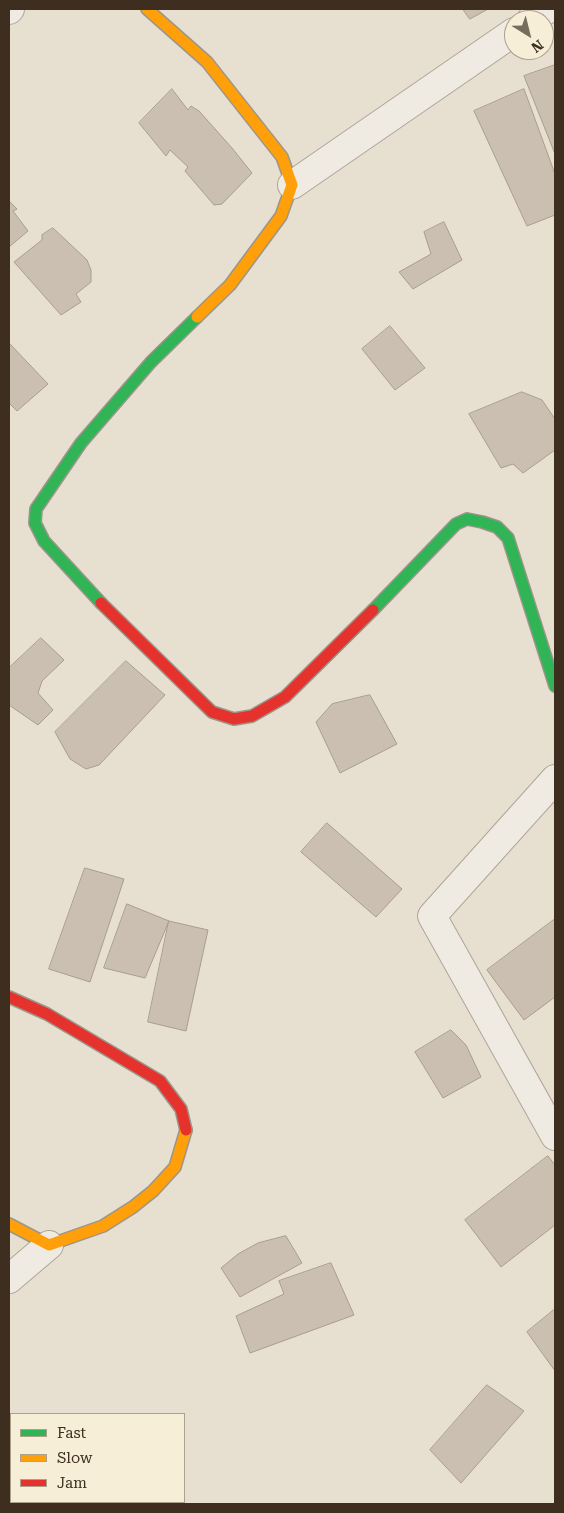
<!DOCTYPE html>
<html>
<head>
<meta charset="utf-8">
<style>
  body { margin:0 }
  #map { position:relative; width:564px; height:1513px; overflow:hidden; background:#e7e0d1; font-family:"Roboto Serif",serif }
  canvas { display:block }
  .frame { position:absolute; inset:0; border:10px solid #3d2e20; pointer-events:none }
  .legend { position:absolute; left:10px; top:1413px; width:175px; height:90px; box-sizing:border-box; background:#f7eed8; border:1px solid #ada18e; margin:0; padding:6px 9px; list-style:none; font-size:15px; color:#3d2e20 }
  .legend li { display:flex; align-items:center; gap:10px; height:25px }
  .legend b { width:25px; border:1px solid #ada18e }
  .north { position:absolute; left:504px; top:10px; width:50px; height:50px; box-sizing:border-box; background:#f7eed8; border:1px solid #ada18e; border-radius:50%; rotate:144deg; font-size:14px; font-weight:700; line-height:20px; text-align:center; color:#3d2e20 }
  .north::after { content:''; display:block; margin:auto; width:18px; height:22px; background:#786c5e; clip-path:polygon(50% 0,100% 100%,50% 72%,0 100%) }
</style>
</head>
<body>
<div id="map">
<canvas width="564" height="1513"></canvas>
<div class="frame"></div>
<ul class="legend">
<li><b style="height:6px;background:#30b455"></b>Fast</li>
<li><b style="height:6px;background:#ff9f0a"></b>Slow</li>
<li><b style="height:6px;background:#e5322d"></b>Jam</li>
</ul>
<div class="north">N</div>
</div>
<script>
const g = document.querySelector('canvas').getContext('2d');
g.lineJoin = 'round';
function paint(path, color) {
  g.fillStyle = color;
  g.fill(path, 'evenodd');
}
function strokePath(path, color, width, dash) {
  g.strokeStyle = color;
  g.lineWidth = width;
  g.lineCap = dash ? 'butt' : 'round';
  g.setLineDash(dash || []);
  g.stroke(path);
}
const building = new Path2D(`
  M463 9H488L470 19Z
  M555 65V154L524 76Z
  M172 89 188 110 191 106 199 111 232 148 252 173 222 204 214 205 185 171 188 167 170 150 166 156 139 123Z
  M524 89 555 174V215L527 226 474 111Z
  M9 201 17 209 13 211 28 231 9 247Z
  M444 222 462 260 413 289 399 272 431 254 424 232Z
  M53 228 87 260 91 270V282L76 294 81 302 61 315 14 262 42 240V235Z
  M390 326 425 368 395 390 362 349Z
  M9 343 48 384 17 411 9 403Z
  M522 392 542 400 555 419V450L523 473 513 464 501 468 469 414Z
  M41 638 64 660 42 681 38 693 53 710 38 725 9 705V668Z
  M126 661 165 695 99 765 86 769 70 759 55 732Z
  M370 695 397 744 340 773 316 722 332 704Z
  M327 823 402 889 376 917 301 852Z
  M85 868 124 879 90 982 49 969Z
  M127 904 169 921 145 978 104 968Z
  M555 919V997L524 1020 487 970Z
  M169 921 208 930 186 1031 148 1022Z
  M451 1030 466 1045 481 1077 443 1098 415 1052Z
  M548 1156 555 1165V1225L501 1267 465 1220Z
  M286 1236 302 1263 240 1297 221 1268 238 1254 258 1243Z
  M331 1263 354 1315 250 1353 236 1316 284 1294 279 1281Z
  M555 1309V1371L527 1332Z
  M487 1385 524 1411 461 1483 430 1450Z`);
const street = new Path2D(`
  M9 10 10 9
  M531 20 548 9
  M292 185 514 32
  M555 779 432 916 555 1136
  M9 1279 49 1245`);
const fast = new Path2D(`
  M101 603 44 541 35 523 36 509 81 443 151 362 197 317
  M373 610 456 524 467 519 482 522 497 527 508 538 555 686`);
const slow = new Path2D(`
  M147 9 207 62 282 157 292 185 281 216 230 285 197 317
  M9 1224 49 1245 103 1226 133 1207 153 1191 175 1167 186 1130`);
const jam = new Path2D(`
  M101 603 212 712 234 719 252 716 285 697 373 610
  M9 997 47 1014 160 1081 181 1109 186 1130`);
paint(building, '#cbbfb2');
strokePath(building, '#a89c90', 1);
strokePath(street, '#ada599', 30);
strokePath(fast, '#9c958a', 14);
strokePath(slow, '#9c958a', 14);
strokePath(jam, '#9c958a', 14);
strokePath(street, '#efebe3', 28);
strokePath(fast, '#30b455', 11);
strokePath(slow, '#ff9f0a', 11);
strokePath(jam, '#e5322d', 11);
</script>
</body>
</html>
